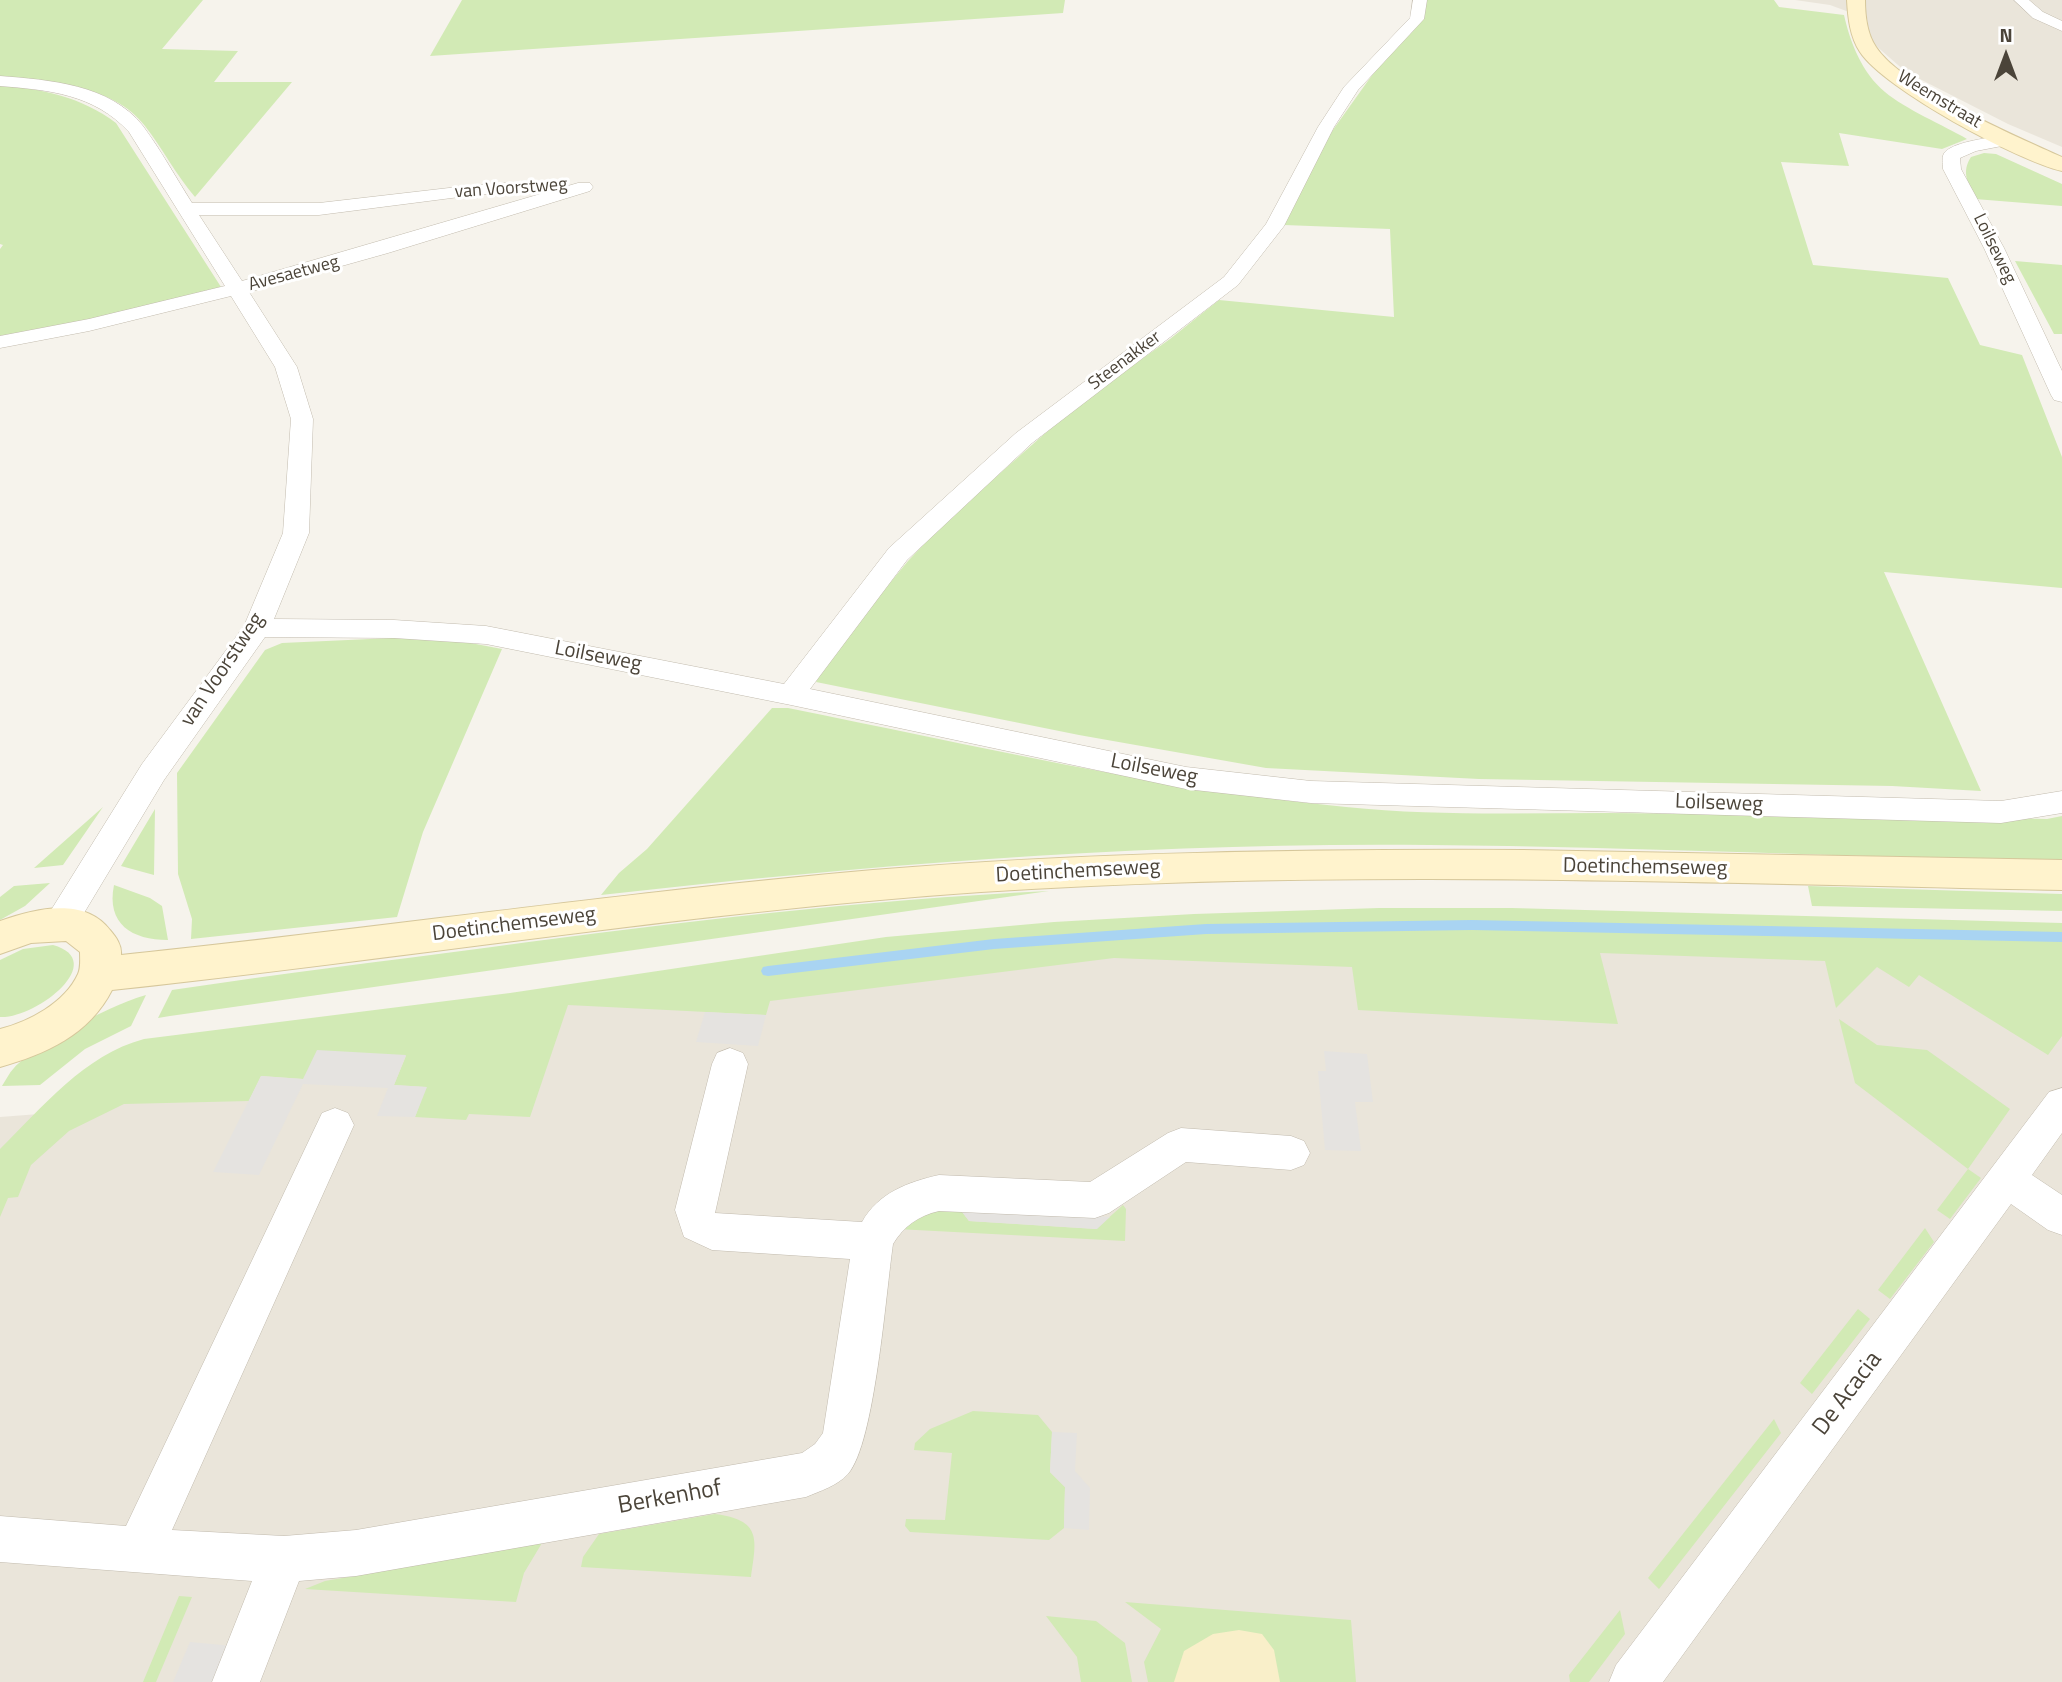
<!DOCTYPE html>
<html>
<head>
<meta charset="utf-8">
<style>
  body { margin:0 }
  #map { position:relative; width:2062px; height:1682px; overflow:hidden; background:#f6f3ec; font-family:"Titillium Web",sans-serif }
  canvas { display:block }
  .north { position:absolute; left:1971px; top:21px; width:70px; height:70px; -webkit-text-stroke:5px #fff; paint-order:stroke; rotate:0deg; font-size:19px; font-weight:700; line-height:28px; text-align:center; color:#4b4439 }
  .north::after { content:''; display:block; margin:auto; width:24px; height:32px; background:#4b4439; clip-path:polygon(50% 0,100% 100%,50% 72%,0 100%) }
</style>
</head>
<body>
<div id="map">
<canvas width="2062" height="1682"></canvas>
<div class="north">N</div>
</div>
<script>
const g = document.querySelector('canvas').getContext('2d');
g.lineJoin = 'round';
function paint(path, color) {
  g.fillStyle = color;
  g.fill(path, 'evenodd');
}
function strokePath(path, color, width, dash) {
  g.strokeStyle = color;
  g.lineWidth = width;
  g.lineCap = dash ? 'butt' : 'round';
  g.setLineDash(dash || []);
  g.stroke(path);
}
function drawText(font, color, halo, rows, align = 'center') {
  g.font = font + ' "Titillium Web",sans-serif';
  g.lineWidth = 6;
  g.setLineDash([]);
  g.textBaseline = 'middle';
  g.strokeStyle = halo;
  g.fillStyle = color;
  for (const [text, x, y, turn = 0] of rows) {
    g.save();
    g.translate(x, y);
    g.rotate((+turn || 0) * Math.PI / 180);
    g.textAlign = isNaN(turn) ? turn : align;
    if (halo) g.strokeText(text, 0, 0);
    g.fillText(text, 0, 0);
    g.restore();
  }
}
const residential = new Path2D(`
  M1795 0H2062V147L2008 124 1906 72 1866 37 1860 16 1830 5Z
  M1327 920 2062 931V1682H0V1117L52 1113 588 996Z`);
const green = new Path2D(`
  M0 0H203L162 49 238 51 214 82H292L195 197C176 175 163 149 145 126 112 83 49 84 0 77Z
  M462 0H1065L1063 13 430 56Z
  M1427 0H1774L1779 7 1844 15C1850 42 1862 73 1885 92 1905 109 1943 125 1967 139L1942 149 1839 133 1849 166 1781 162 1813 265 1948 278 1980 345 2022 355 2062 457V588L1884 572 1981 791 1892 786 1479 779 1266 768 1079 735 816 682 828 658 908 561 945 522 1077 405 1170 339 1219 300 1394 317 1390 229 1284 225 1330 134 1375 71 1423 19Z
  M0 85C42 89 82 97 116 123L221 287 70 324 0 336V249L3 245 0 244Z
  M1984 153 1996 154 2062 184V206L1975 199C1968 184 1961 172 1971 157Z
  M2015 261 2062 265V334H2054Z
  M414 637 455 640 502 649 423 832 397 917 191 939 192 919 178 874 177 773 265 650 282 643Z
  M772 708H788C973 745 1158 789 1346 807 1432 816 1520 813 1607 813 1754 814 1900 815 2047 819L2062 816V861C1851 857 1640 847 1430 845 1152 842 876 864 601 895L619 873 647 849Z
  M103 807 63 865 34 868Z
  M155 809 154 875 121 866Z
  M50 883 25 906 0 920V897L14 886Z
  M114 885 150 898 162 906 168 940C132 940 106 924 114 885Z
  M1808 886 2062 894V911L1812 906Z
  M1049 891 170 1016 158 1018 172 990C278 974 385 961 492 947 678 922 861 900 1049 891Z
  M1379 908H1512L2062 923V1036L2048 1055 1919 975 1909 987 1877 967 1836 1008 1825 961 1600 953 1618 1024 1358 1010 1352 967 1114 958 770 1001 766 1015 568 1005 530 1117 469 1114 466 1120 415 1117 426 1087 394 1085 406 1056 303 1079 261 1076 249 1101 124 1104 69 1131 31 1165 18 1197 8 1198 0 1217V1149C43 1107 84 1055 144 1039L510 993 886 937 1054 922 1194 914Z
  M53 945C110 961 36 1019 0 1017V960L23 949Z
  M146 995 131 1026 85 1049 40 1085 2 1086C6 1080 9 1073 14 1068 37 1043 113 1004 146 995Z
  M1839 1019 1877 1045 1927 1050 2010 1109 1968 1169 1981 1178 1950 1219 1937 1210 1968 1169 1855 1083Z
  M1123 1205 1126 1209 1125 1241 897 1229 911 1215 959 1208 969 1221 1096 1229Z
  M1925 1228 1934 1242 1890 1299 1878 1290Z
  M1858 1309 1870 1319 1812 1394 1800 1383Z
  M973 1411 1038 1415 1052 1432 1050 1472 1065 1487 1064 1528 1049 1540 910 1532 905 1526 906 1519 945 1520 952 1453 914 1450 915 1443 930 1429Z
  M1774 1419 1781 1433 1659 1589 1648 1578Z
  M715 1514C761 1520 757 1538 751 1577L581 1567 583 1557 599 1534Z
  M542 1543 524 1573 516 1602 305 1589 325 1581Z
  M179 1596 192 1597 156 1682H143Z
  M1125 1602 1351 1620 1356 1682H1148L1144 1662 1161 1629Z
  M1620 1610 1625 1634 1589 1682H1570L1569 1675Z
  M1046 1616 1096 1621 1125 1643 1132 1682H1081L1077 1657Z`);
const sand = new Path2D(`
  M1239 1630 1262 1634 1274 1650 1280 1682H1174L1184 1651 1213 1634Z`);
const parking = new Path2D(`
  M705 1012 766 1015 758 1046 696 1042Z
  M317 1050 406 1055 394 1085 427 1087 415 1117 377 1116 388 1088 303 1084 259 1175 213 1172 261 1076 303 1079Z
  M1324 1051 1367 1054 1373 1102H1355L1361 1151 1325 1150 1318 1071H1326Z
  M959 1208 1110 1217 1097 1229 969 1221Z
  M1052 1432 1077 1433 1075 1471 1090 1488 1089 1530 1064 1528 1065 1487 1050 1472Z
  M190 1642 233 1646 219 1682H173Z`);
const stream = new Path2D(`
  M1472 920 2062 932V942L1472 930 1206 934 994 949 768 976 763 975 761 971 763 967 768 966 994 939 1206 924Z`);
const street = new Path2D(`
  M1413 0H1427L1424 19 1358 90 1334 127 1284 226 1238 285 1032 443 907 560 810 689 1186 767 1311 781 2001 801 2062 791V813L2001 823 1311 803 1186 789 791 705 486 644 394 638 265 637 164 780 72 933 60 937 48 933 43 924 48 915 142 764 244 626 283 533 291 419 275 367 231 296 89 331 0 348V336L89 319 225 286 129 132C94 94 49 90 0 86V76C49 80 110 84 143 126 161 150 176 178 192 203H319L475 185 552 180 561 185 552 190 475 195 319 215H199L242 281 578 183H590L593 187 590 191 388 253 249 292 297 367 313 419 309 533 274 619 394 620 486 626 784 684 889 548 1016 433 1224 277 1266 224 1318 127 1344 87 1410 18Z
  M2014 0H2029L2043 12 2062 21V31L2033 18Z
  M2006 135 2012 136 2015 140 2012 144 1976 151 1960 158 1961 169 2004 248 2062 371V402L2054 400 2051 395 1984 248 1943 169C1943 164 1941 156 1945 152 1956 141 1990 138 2006 135Z
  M730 1048 743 1053 748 1064 715 1213 862 1222C878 1193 908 1182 939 1175L1090 1182 1168 1133 1181 1128 1291 1136 1304 1141 1310 1153 1304 1165 1291 1170 1186 1162 1109 1213 1095 1218 939 1211C918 1216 904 1226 893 1244 886 1292 875 1443 848 1474 837 1486 820 1491 806 1497L356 1576 299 1581 260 1682H212L252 1581 0 1562V1516L126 1526 322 1113 335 1108 348 1113 354 1125 172 1530 284 1536 356 1530 802 1453 815 1444 823 1433 850 1259 712 1250 684 1237 675 1210 712 1064 717 1053Z
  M2062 1088V1133L2032 1175 2062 1195V1235L2048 1230 2011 1204 1663 1682H1609L1616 1665 2049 1092Z`);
const secondary = new Path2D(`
  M1847 0H1865C1865 15 1867 34 1876 47 1902 87 2017 137 2062 157V171C2018 161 1884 89 1860 52 1850 37 1848 18 1847 0Z
  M1523 850 2062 860V890C1702 883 1341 868 981 892 690 912 402 959 112 990 89 1035 46 1054 0 1067V1029C28 1022 65 1003 78 974 81 968 80 959 80 952L66 941 31 943 0 954V921C34 909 84 896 110 930 116 937 122 945 121 955 372 929 622 892 873 870 1089 852 1306 849 1523 850Z`);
const farStreetnames = [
  ["Weemstraat",1939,100,31],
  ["van Voorstweg",511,189,-4],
  ["Loilseweg",1994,249,64],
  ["Avesaetweg",294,274,-15],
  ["Steenakker",1125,361,-37]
];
const streetNames = [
  ["Loilseweg",598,657,11],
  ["van Voorstweg",223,670,-56],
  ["Loilseweg",1154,770,11],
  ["Loilseweg",1719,804,2],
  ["Doetinchemseweg",1645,868,1],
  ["Doetinchemseweg",1078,872,-3],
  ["Doetinchemseweg",514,925,-7]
];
const nearStreetnames = [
  ["De Acacia",1848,1394,-53],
  ["Berkenhof",670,1498,-10]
];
paint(residential, '#eae5da');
paint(green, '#d2eab5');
paint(sand, '#f9efc9');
paint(parking, '#e5e3e0');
paint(stream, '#a9d4f2');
strokePath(street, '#c2bbae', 1);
strokePath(secondary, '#d6c79b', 2);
paint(street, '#fff');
paint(secondary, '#fff3cd');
drawText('18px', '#4b4439', '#fff', farStreetnames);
drawText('21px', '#4b4439', '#fff', streetNames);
drawText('24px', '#4b4439', '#fff', nearStreetnames);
</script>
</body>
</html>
